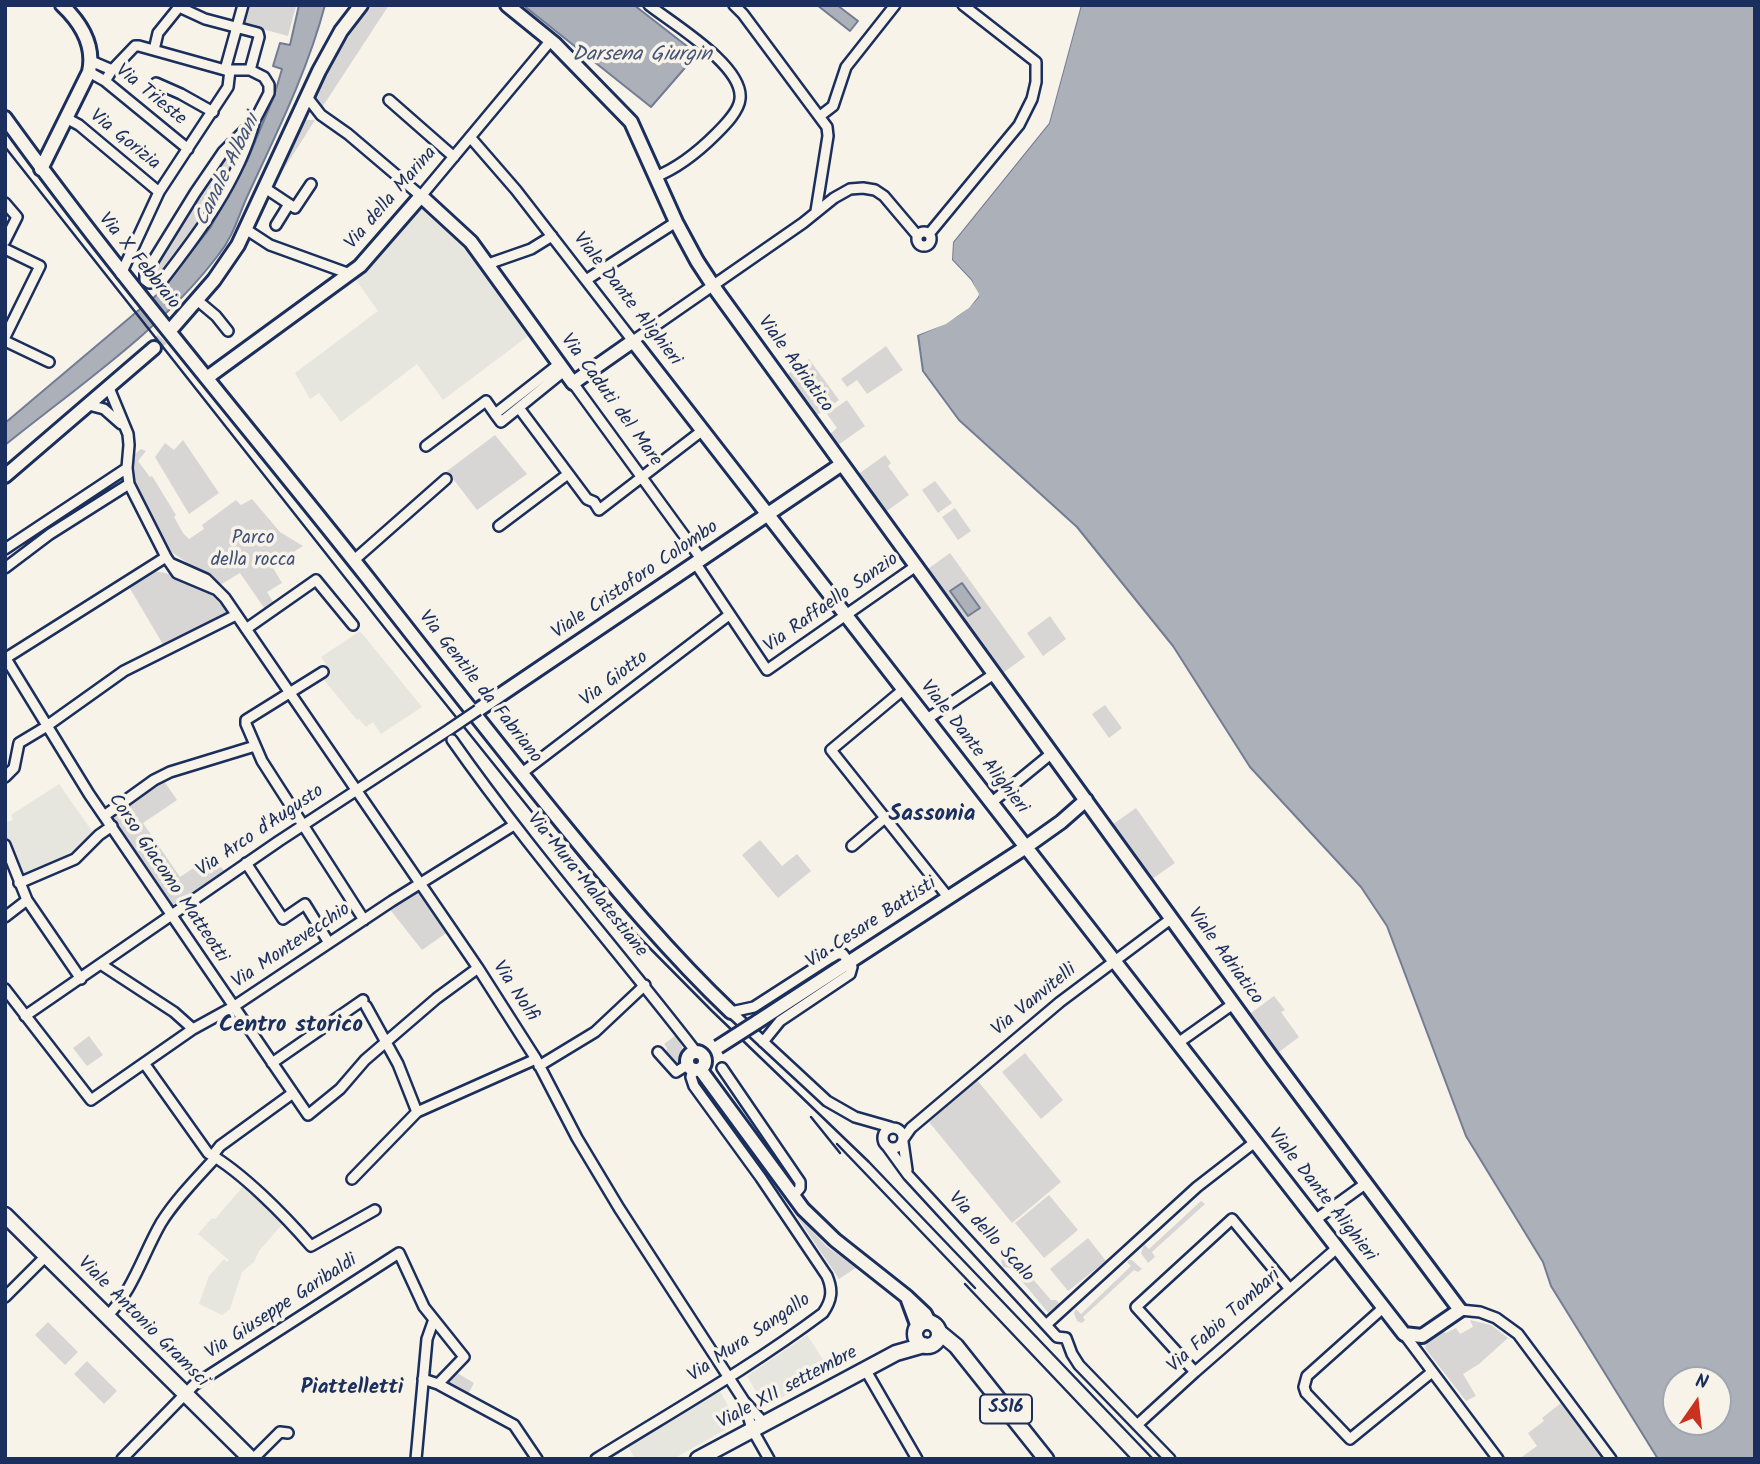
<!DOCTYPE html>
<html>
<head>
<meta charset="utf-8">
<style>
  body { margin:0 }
  #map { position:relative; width:1760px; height:1464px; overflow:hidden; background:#f7f3e8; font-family:Kalam,sans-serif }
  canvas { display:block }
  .frame { position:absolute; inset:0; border:7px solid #1b2f5e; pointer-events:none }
  .north { position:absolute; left:1662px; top:1366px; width:70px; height:70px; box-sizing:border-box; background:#f7f3e8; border:2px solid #9fa5b1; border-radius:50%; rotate:14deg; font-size:19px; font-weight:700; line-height:28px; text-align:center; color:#1b2f5e }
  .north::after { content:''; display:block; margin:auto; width:24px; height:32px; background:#c8321e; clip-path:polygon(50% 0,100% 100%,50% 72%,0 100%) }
</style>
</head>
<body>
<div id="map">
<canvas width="1760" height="1464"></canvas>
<div class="frame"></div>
<div class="north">N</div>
</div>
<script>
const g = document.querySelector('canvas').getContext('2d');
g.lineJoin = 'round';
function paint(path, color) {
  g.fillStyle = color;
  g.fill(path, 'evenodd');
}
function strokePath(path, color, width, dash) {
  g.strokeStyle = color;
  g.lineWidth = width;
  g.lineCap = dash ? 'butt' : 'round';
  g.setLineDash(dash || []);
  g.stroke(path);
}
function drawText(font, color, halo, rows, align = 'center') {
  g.font = font + ' Kalam,sans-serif';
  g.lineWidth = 7;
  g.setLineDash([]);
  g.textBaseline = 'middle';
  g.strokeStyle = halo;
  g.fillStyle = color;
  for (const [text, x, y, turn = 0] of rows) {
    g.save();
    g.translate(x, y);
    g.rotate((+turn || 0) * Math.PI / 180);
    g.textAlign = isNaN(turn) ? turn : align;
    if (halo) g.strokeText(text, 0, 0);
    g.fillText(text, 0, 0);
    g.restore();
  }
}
const built = new Path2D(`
  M423 203 460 235 532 333 443 400 417 364 341 422 319 393 310 399 295 373 378 311 355 279 375 261Z
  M360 631 422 707 381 734 373 722 366 727 359 719 357 720 324 680 329 676 322 666 326 664 321 657Z
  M59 784 94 834 77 851 65 857 66 860 22 879 5 835V823L13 820 11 815Z
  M245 1184 285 1221 259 1251 254 1262 242 1272 230 1309 222 1315 199 1304 209 1276 224 1259 227 1262 229 1260 198 1234 212 1218 215 1219Z
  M807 1335 830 1370 765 1407 747 1376Z
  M717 1386 735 1418 728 1422 730 1427 673 1459H635L627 1444 684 1411V1408Z`);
const green = new Path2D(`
  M249 5 296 6 288 36 244 24Z
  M373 5H389L323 106 314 97C331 64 348 33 373 5Z
  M306 120H315L273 186 271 184 299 126Z
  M243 137 246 140 203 223 159 278 153 281V267L223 161Z
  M886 346 903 370 867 394 857 380 847 387 841 379Z
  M809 359 839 400 817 415 788 374Z
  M847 400 865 426 838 445 830 434 837 428 827 414Z
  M495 435 527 474 477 510 447 471Z
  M183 440 219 493 189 514 155 457 165 443 174 450Z
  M141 449 146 451 138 461 150 477 152 476 176 515 174 517 183 533 189 539 204 529 202 525 236 500 241 505 252 499 280 532 303 546 272 566 282 583 267 592 275 605 267 612 240 573 220 585 170 551 133 479 134 455Z
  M885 455 891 463 888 466 909 495 884 513 857 475Z
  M935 481 952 503 938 513 922 490Z
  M955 508 971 531 958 540 942 517Z
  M950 553 1025 657 1000 675 925 571Z
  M153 571C181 574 211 589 227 612L164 646 129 587Z
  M1050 616 1066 639 1043 656 1027 633Z
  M1105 705 1122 728 1109 738 1092 714Z
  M162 778 177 800 143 823 180 877 213 855 224 871 170 907 109 815Z
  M1136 808 1175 863 1152 879 1112 825Z
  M760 840 782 866 797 854 811 871 778 898 742 855Z
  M419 888 449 931 422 950 388 907Z
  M1274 996 1285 1010 1281 1012 1299 1037 1279 1052 1251 1013Z
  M676 1035C683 1045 687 1057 675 1065L666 1054 667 1048 664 1044Z
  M89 1036 103 1055 87 1066 73 1048Z
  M1025 1053 1063 1100 1041 1119 1002 1072Z
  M977 1080 1061 1182 1012 1223 929 1122Z
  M748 1144 815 1234 826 1246 857 1267 839 1279Z
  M1049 1195 1078 1230 1044 1258 1015 1223 1032 1209 1040 1219 1032 1209Z
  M1201 1201 1205 1204 1152 1252 1155 1257 1148 1263 1141 1253 1144 1244 1149 1249Z
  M1088 1238 1106 1261 1068 1291 1050 1269Z
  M1011 1252 1019 1256 1018 1262 1051 1300H1056L1061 1305 1060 1309 1050 1315 1011 1268 1003 1267 1001 1260Z
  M1129 1260H1132L1142 1269 1138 1272 1134 1270 1083 1317 1085 1320 1082 1323 1077 1321 1074 1313 1076 1309 1081 1314 1131 1266 1127 1262Z
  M1470 1320 1491 1325 1508 1338 1479 1364 1463 1374 1476 1396 1466 1401 1425 1348 1427 1341 1441 1331 1446 1333 1456 1328 1460 1334 1473 1327Z
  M48 1322 78 1352 65 1365 35 1335Z
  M87 1361 117 1391 104 1404 74 1374Z
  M454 1371 474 1383 467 1396 448 1386 446 1382Z
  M1561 1403 1604 1459H1519L1537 1446 1528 1433 1544 1421 1542 1418Z`);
const water = new Path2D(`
  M299 5H325C307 73 276 134 247 197 238 217 233 237 219 254 163 329 78 386 5 445V423L159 293 210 228 247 161 274 96 282 69 273 66 280 43 290 45Z
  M523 5H634L697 54 651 107Z
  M817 5H837L858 21 850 31Z
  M1081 5H1755V1459H1658L1551 1286 1543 1262 1466 1136 1387 926 1361 887 1250 767 1173 646 1077 527 959 420 923 371 918 335C940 326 962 316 978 297L971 280 952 260 953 242 1049 123ZM1676 1380H1718V1422H1676Z
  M962 583 980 608 968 616 950 591Z`);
const pier = new Path2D(`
  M1077 5H1081L1049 123 953 242 952 260 971 280 979 294 978 297 969 308 946 324 915 336 916 332 944 320 966 305 975 295 968 282 949 262 950 240 1045 121Z`);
const secondaryTunnel = new Path2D(`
  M154 348 173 327`);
const street = new Path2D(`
  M649 5C673 24 744 66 740 99 739 111 725 125 716 134 699 151 678 168 655 177
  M734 5 743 14 827 127 828 136 816 211
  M154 50 158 33 179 7 205 19 258 33 259 37 250 70
  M91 61 112 70
  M225 70 243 5
  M89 72 105 81 188 149
  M105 81 112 70 135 46H139L225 70H250L264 77 269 85V93L255 120 223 152 195 193 145 274V280L149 283 161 282C199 233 238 182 255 120
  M156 83 181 94 213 112
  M307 97 321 115 348 134 421 196 547 45
  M389 100 454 157
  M820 116 833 106 846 67 895 5
  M66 118 79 125 159 192
  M470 137 516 190 633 341 803 223 834 198 850 189 863 188 875 190 884 196 917 235
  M265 188 295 208 311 184
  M5 203 17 217 5 241
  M276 225 289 204
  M247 230 270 245 350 274
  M917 239a7 7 0 1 1 14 0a7 7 0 1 1-14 0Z
  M929 234 1019 125 1032 99 1036 82V62L963 5
  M5 249 40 266 5 337
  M488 264 531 249 552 236
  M121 274 159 192 228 87 230 70
  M586 280 676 222
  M197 300 216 316 228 331
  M5 341 49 362
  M559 364 495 414 501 422 564 371
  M573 383 702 560
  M109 388 128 434 129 445 127 468 129 484 166 557 177 573 215 589
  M89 405 104 409 121 424
  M519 408 587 499 594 502 599 510 703 430
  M426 446 486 401 495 414
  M499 526 568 474
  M5 549 127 468
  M353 561 446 479
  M170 563 206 579 225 598 478 968 536 1059 577 1138 619 1208 744 1401 764 1423
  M696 564 767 670 916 566
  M5 568 50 534 129 484
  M246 629 316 580 353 625
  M5 657 89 794 308 1115 340 1089 365 1060 437 998 478 968
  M6 658 166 557
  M323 672 246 720V724L262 761 364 920
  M904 689 831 750 948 897
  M927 719 994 674
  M452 740C527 847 613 945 693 1048V1053
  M522 773 729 615
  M5 777 14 768 19 743 44 728 124 671 236 615
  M991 803 1052 753
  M104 816 154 780 170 772 255 746
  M5 845 27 900 81 979
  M852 846 886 817
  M246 863 283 919 305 904 329 943
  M19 883 75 859 99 835 112 826
  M5 917 27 900
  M102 965 174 1012 193 1029
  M5 989 91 1100 193 1029 233 1007 392 901 514 825
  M366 1006 398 1064 417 1112
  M731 1012 754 1007 830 958 837 954H843L852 967 850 974 780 1021 763 1042
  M731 1012 827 1101 855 1117 890 1127
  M25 1016 279 841 450 729
  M1178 1043 1233 1004
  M658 1052 676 1072 687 1065
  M144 1063 208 1153C242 1172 285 1216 311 1246L375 1210
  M272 1063 363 1000
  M539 1066 595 1032 645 985
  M722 1068 800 1182V1188L793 1196
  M883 1138a10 10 0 1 1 20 0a10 10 0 1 1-20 0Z
  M904 1138 911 1128 1060 1002 1172 918
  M903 1142 907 1170
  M887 1146 908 1175 1057 1337 1066 1338 1072 1354 1079 1365 1170 1459
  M213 1155 220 1146 293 1093
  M352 1179 417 1112 536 1059
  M1315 1220 1365 1184
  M5 1297 46 1256
  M1383 1308 1307 1376 1304 1387 1306 1393 1350 1439 1432 1372
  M1460 1310 1480 1312 1496 1318 1518 1334 1611 1459
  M107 1316C133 1291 143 1254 161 1223 176 1199 197 1178 216 1157
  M1047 1324 1197 1187 1255 1142
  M1404 1334 1498 1459
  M865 1369 917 1459
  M1195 1372 1136 1307 1232 1219 1289 1288
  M423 1379 438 1384 514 1425 537 1459
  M744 1402 752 1429 769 1459
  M1137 1425 1195 1372 1337 1248
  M122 1459 194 1385 399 1253 424 1307 464 1357 438 1384
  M253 1459 280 1432 288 1433
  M416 1459 427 1339 433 1322
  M596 1459C673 1411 751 1367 823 1313 832 1300 833 1290 827 1276L761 1178 694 1086 691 1077 693 1070`);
const secondary = new Path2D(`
  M5 118C119 276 246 424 367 577 431 659 495 741 561 822 615 888 669 953 731 1012
  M41 169 89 72C95 45 81 23 62 5
  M173 327 214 280 238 245 319 71 341 31 361 5
  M208 377 360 266 421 196 471 242 573 383 633 341 1404 1334 1422 1336 1460 1310 1273 1059 716 290 697 261 676 222 631 122 555 44 507 5
  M5 476 154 348
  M478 710 842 464
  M757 1022 1023 849 1061 822 1086 800
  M687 1061a9 9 0 1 1 18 0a9 9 0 1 1-18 0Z
  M700 1069 803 1209 835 1240 907 1297 925 1314 929 1322
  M908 1300 918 1327`);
const primary = new Path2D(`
  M5 1215 251 1459
  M915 1334a12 12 0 1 1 24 0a12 12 0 1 1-24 0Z
  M939 1332 956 1346 1046 1459
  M698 1459 896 1353 924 1345`);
const rail = new Path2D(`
  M5 147 387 631 581 873 618 916 712 1011 869 1162 1153 1459
  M811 1117 840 1153
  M837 1144 975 1288
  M965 1284 1131 1459`);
const streetBridge = new Path2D(`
  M450 729 478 710`);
const secondaryBridge = new Path2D(`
  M718 1047 757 1022`);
const shields = [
  [1006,1409,52]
];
const shieldNames = [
  ["SS16",1006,1409]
];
const streetNames = [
  ["Via Trieste",150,96,39],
  ["Via Gorizia",124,141,39],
  ["Via della Marina",392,199,-49],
  ["Via X Febbraio",138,262,51],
  ["Viale Dante Alighieri",626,300,52],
  ["Viale Adriatico",794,365,54],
  ["Via Caduti del Mare",610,401,54],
  ["Viale Cristoforo Colombo",636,581,-34],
  ["Via Raffaello Sanzio",832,604,-35],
  ["Via Giotto",615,680,-37],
  ["Via Gentile da Fabriano",479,688,52],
  ["Viale Dante Alighieri",973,748,52],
  ["Via Arco d'Augusto",261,832,-34],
  ["Corso Giacomo Matteotti",167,879,56],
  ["Via Mura Malatestiane",586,886,51],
  ["Via Cesare Battisti",872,924,-33],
  ["Via Montevecchio",292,947,-34],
  ["Viale Adriatico",1224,957,54],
  ["Via Nolfi",514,992,57],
  ["Via Vanvitelli",1035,1001,-39],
  ["Viale Dante Alighieri",1321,1196,52],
  ["Via dello Scalo",990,1238,47],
  ["Via Giuseppe Garibaldi",282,1308,-33],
  ["Via Fabio Tombari",1225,1322,-42],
  ["Viale Antonio Gramsci",142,1323,45],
  ["Via Mura Sangallo",750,1339,-34],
  ["Viale XII settembre",788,1389,-28]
];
const parkNames = [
  ["Parco",253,540],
  ["della rocca",253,562]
];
const waterNames = [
  ["Darsena Giurgin",642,56],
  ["Canale Albani",229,171,-64]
];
const neighbourhoodNames = [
  ["Piattelletti",352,1389]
];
const quarterNames = [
  ["Sassonia",932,816],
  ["Centro storico",291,1027]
];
paint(built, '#e6e5de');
paint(green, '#d7d6d4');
paint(water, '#acb0b9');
strokePath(water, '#727c95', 2);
paint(pier, '#f7f3e8');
strokePath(secondaryTunnel, '#cbcccc', 12, [12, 6]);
strokePath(street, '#1b2f5e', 14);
strokePath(secondary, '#1b2f5e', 18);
strokePath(primary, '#1b2f5e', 19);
strokePath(street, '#f7f3e8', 9);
strokePath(secondary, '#f7f3e8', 12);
strokePath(primary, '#f7f3e8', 14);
strokePath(rail, '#1b2f5e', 2.5);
strokePath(streetBridge, '#1b2f5e', 14, []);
strokePath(secondaryBridge, '#1b2f5e', 18, []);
strokePath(streetBridge, '#f7f3e8', 9);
strokePath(secondaryBridge, '#f7f3e8', 12);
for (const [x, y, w] of shields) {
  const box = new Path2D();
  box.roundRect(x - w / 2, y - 14.5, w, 29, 5);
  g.fillStyle = '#f7f3e8';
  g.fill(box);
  strokePath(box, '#1b2f5e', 2);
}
drawText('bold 18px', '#1b2f5e', null, shieldNames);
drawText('19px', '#1b2f5e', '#f7f3e8', streetNames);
drawText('19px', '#415076', '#f7f3e8', parkNames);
drawText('italic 21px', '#465679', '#f7f3e8', waterNames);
drawText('bold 21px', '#1b2f5e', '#f7f3e8', neighbourhoodNames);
drawText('bold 23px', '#1b2f5e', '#f7f3e8', quarterNames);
</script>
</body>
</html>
